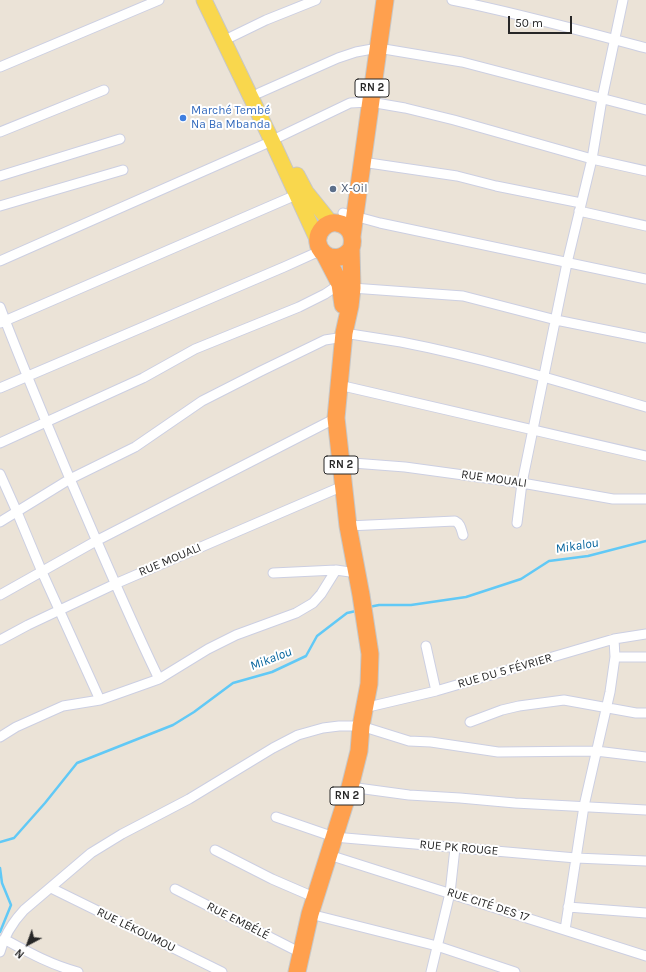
<!DOCTYPE html>
<html>
<head>
<meta charset="utf-8">
<style>
  body { margin:0 }
  #map { position:relative; width:646px; height:972px; overflow:hidden; background:#ebe3d7; font-family:Karla,sans-serif }
  canvas { display:block }
  .north { position:absolute; left:8px; top:924px; width:40px; height:40px; -webkit-text-stroke:3px #fff; paint-order:stroke; rotate:221deg; font-size:11px; font-weight:700; line-height:16px; text-align:center; color:#272727 }
  .north::after { content:''; display:block; margin:auto; width:14px; height:18px; background:#272727; clip-path:polygon(50% 0,100% 100%,50% 72%,0 100%) }
  .scale { position:absolute; left:508px; top:16px; width:64px; height:18px; box-sizing:border-box; border:2px solid #272727; border-top:0; padding-left:5px; font-size:12px; line-height:14px; white-space:nowrap; color:#272727; -webkit-text-stroke:3px #fff; paint-order:stroke }
</style>
</head>
<body>
<div id="map">
<canvas width="646" height="972"></canvas>
<div class="north">N</div>
<div class="scale">50 m</div>
</div>
<script>
const g = document.querySelector('canvas').getContext('2d');
g.lineJoin = 'round';
function strokePath(path, color, width, dash) {
  g.strokeStyle = color;
  g.lineWidth = width;
  g.lineCap = dash ? 'butt' : 'round';
  g.setLineDash(dash || []);
  g.stroke(path);
}
function drawText(font, color, halo, rows, align = 'center') {
  g.font = font + ' Karla,sans-serif';
  g.lineWidth = 4;
  g.setLineDash([]);
  g.textBaseline = 'middle';
  g.strokeStyle = halo;
  g.fillStyle = color;
  for (const [text, x, y, turn = 0] of rows) {
    g.save();
    g.translate(x, y);
    g.rotate((+turn || 0) * Math.PI / 180);
    g.textAlign = isNaN(turn) ? turn : align;
    if (halo) g.strokeText(text, 0, 0);
    g.fillText(text, 0, 0);
    g.restore();
  }
}
const stream = new Path2D(`
  M369 607 379 605H411L466 597 521 579 549 561 588 556 646 541
  M0 842 14 838 45 803 77 763 173 725 194 712 233 683 272 672 306 656 317 636 347 613 356 611
  M0 868 2 883 11 905 0 932`);
const street = new Path2D(`
  M452 0C518 13 582 31 646 48
  M231 37 266 20 316 0
  M0 67 159 0
  M259 93 338 58 356 52 378 48 462 62 646 110
  M0 132 104 90
  M279 137 350 103 370 102 405 108 454 120 592 159 646 171
  M362 162 457 176 496 186 581 203
  M0 176 120 139
  M0 206 123 170
  M579 211 646 226
  M343 213 380 223 646 279
  M0 261 272 141
  M0 307C22 365 46 422 70 479 99 546 127 613 159 679
  M0 323 296 195
  M344 333C363 336 382 339 401 342 484 358 565 383 646 407
  M339 385 646 456
  M0 388 284 267 313 254 320 249
  M0 443 143 378 195 349 299 307 325 294 340 284 352 288 463 296 556 320 646 338
  M340 462 405 467 522 483 613 499H646
  M0 474 17 512 42 572 100 700
  M0 522 70 479 135 447 202 401 261 371 325 340 344 337
  M517 523 522 483 567 263 592 159 602 99 623 0
  M348 526 455 521C461 524 461 529 463 535
  M273 573 336 570 357 573
  M0 595 96 541 336 418
  M0 640 28 625 115 584 343 486
  M426 646 436 691
  M615 657H646
  M364 708 436 691 614 639 646 634
  M470 722 502 710 519 706 564 700 636 713H646
  M0 737 16 727 63 706 100 700 145 684 159 679 208 649 236 635 296 613 313 603 321 594 336 570
  M350 787 409 795 460 798 515 803 646 810
  M276 817 334 837 576 858 646 861
  M215 850 272 879 316 898
  M329 855 646 956
  M51 888 222 972
  M175 889 301 953
  M568 907 646 913
  M310 914 437 946 515 972
  M565 930 584 806 610 692 615 657 614 639
  M4 939C28 952 51 965 78 972
  M0 952C4 936 12 923 24 910L91 853 122 834 189 799 273 748 298 735 323 728 339 726H361L409 741 431 742 498 752 596 751 646 757
  M431 972 450 893 455 848`);
const primary = new Path2D(`
  M204 0 272 141 318 241
  M297 175 306 192 331 223`);
const highway = new Path2D(`
  M352 236 385 0
  M325 255 340 284 343 305
  M297 972 310 914 350 787 359 751 361 726 369 684 370 654 361 595 348 526 336 418 344 333 350 306 352 288 351 249C355 237 350 225 337 223 332 222 327 224 323 228 306 246 334 271 351 249`);
const markers = [
  [183,118,4,"#3f7fe0"],
  [333,189,4,"#5c6f8a"]
];
const shields = [
  [372,88,34],
  [341,465,34],
  [347,796,34]
];
const shieldNames = [
  ["RN 2",372,88],
  ["RN 2",341,465],
  ["RN 2",347,796]
];
const shopNames = [
  ["Marché Tembé",191,111],
  ["Na Ba Mbanda",191,125]
];
const serviceNames = [
  ["X-Oil",341,189]
];
const streetNames = [
  ["RUE MOUALI",494,479,8],
  ["RUE MOUALI",170,560,-23],
  ["RUE DU 5 FÉVRIER",505,671,-16],
  ["RUE PK ROUGE",459,848,5],
  ["RUE CITÉ DES 17",488,905,18],
  ["RUE EMBÉLÉ",238,921,27],
  ["RUE LÉKOUMOU",136,930,26]
];
const waterNames = [
  ["Mikalou",577,546,-9],
  ["Mikalou",271,659,-21]
];
strokePath(stream, '#61c9f6', 2.5);
strokePath(street, '#cccfe2', 11);
strokePath(primary, '#c7c7c7', 17);
strokePath(highway, '#c7c7c7', 19);
strokePath(street, '#fff', 9);
strokePath(primary, '#f9d74d', 15);
strokePath(highway, '#ffa04e', 17);
for (const [x, y, r, color] of markers) {
  const dot = new Path2D();
  dot.arc(x, y, r, 0, 2 * Math.PI);
  g.fillStyle = color;
  g.fill(dot);
  strokePath(dot, '#fff', 1.5);
}
for (const [x, y, w] of shields) {
  const box = new Path2D();
  box.roundRect(x - w / 2, y - 9, w, 18, 3);
  g.fillStyle = '#fff';
  g.fill(box);
  strokePath(box, '#272727', 1);
}
drawText('bold 11px', '#272727', null, shieldNames);
drawText('12px', '#366cbe', '#fff', shopNames, 'left');
drawText('12px', '#4e5e75', '#fff', serviceNames, 'left');
drawText('12px', '#272727', '#fff', streetNames);
drawText('italic 13px', '#05649d', '#fff', waterNames);
</script>
</body>
</html>
